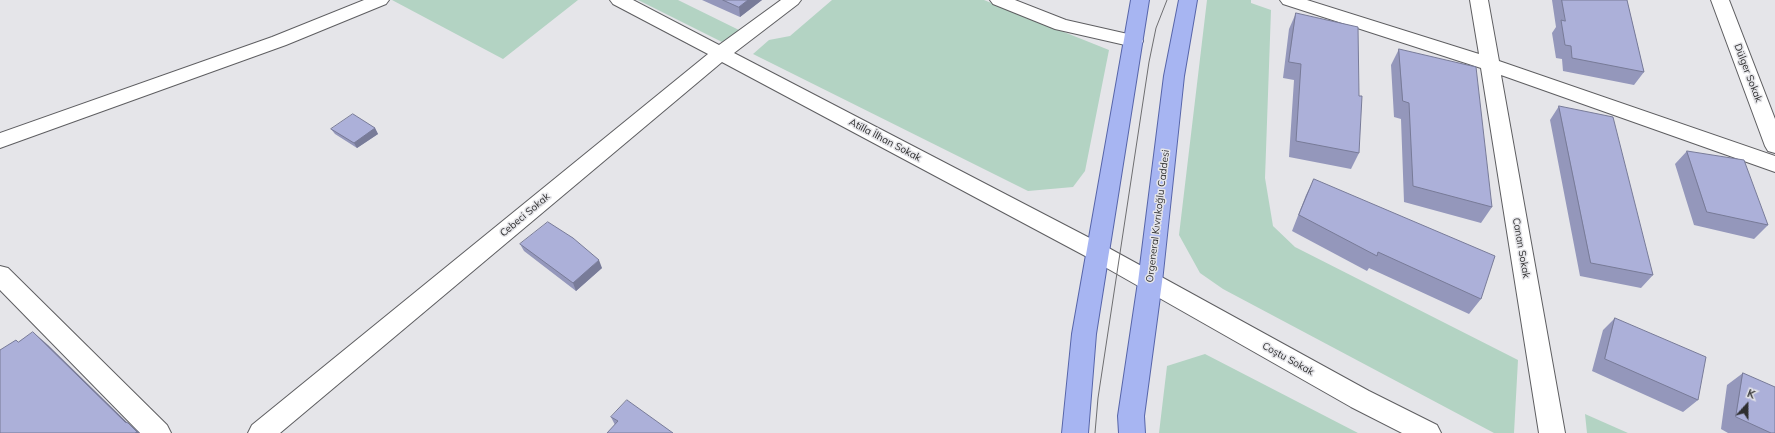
<!DOCTYPE html>
<html>
<head>
<meta charset="utf-8">
<style>
  body { margin:0 }
  #map { position:relative; width:1775px; height:433px; overflow:hidden; background:#e5e5e9; font-family:Mulish,sans-serif }
  canvas { display:block }
  .north { position:absolute; left:1727px; top:385px; width:40px; height:40px; -webkit-text-stroke:3px #e5e5e9; paint-order:stroke; rotate:21deg; font-size:11px; font-weight:700; line-height:16px; text-align:center; color:#2e2e2f }
  .north::after { content:''; display:block; margin:auto; width:14px; height:18px; background:#2e2e2f; clip-path:polygon(50% 0,100% 100%,50% 72%,0 100%) }
</style>
</head>
<body>
<div id="map">
<canvas width="1775" height="433"></canvas>
<div class="north">K</div>
</div>
<script>
const g = document.querySelector('canvas').getContext('2d');
g.lineJoin = 'round';
function paint(path, color) {
  g.fillStyle = color;
  g.fill(path, 'evenodd');
}
function strokePath(path, color, width, dash) {
  g.strokeStyle = color;
  g.lineWidth = width;
  g.lineCap = dash ? 'butt' : 'round';
  g.setLineDash(dash || []);
  g.stroke(path);
}
function drawText(font, color, halo, rows, align = 'center') {
  g.font = font + ' Mulish,sans-serif';
  g.lineWidth = 3;
  g.setLineDash([]);
  g.textBaseline = 'middle';
  g.strokeStyle = halo;
  g.fillStyle = color;
  for (const [text, x, y, turn = 0] of rows) {
    g.save();
    g.translate(x, y);
    g.rotate((+turn || 0) * Math.PI / 180);
    g.textAlign = isNaN(turn) ? turn : align;
    if (halo) g.strokeText(text, 0, 0);
    g.fillText(text, 0, 0);
    g.restore();
  }
}
const green = new Path2D(`
  M392 0H578L503 59Z
  M638 0H678L741 31 730 42H722Z
  M832 0H984L1109 50 1085 171 1073 187 1028 191 753 54 769 40 790 36Z
  M1207 0H1251V3L1271 10 1265 178 1273 226 1295 247 1518 360 1514 433H1494L1223 289 1200 273 1179 235Z
  M1205 354 1358 433H1159L1167 366Z
  M1585 414 1628 433H1587Z`);
const minor = new Path2D(`
  M364 0H389L386 4 286 45 0 148V133L272 37Z
  M610 0H633L719 45 781 0H801L798 4 734 53 1105 246 1369 391 1437 425 1441 433H1402L1351 407 1089 258 722 62 280 433H248L252 425 708 54 613 4Z
  M990 0H1015L1066 20 1141 37 1143 41 1141 45 1134 47 1055 29 993 4Z
  M1280 0H1307L1479 54 1470 0H1488L1499 61 1775 156V172L1501 75 1565 433H1539L1481 68 1283 4Z
  M1711 0H1729L1775 119V153L1768 151 1765 146Z
  M0 266 8 268 167 425 171 433H140L0 290Z`);
const major = new Path2D(`
  M1131 0H1149L1096 334 1088 433H1062L1072 334Z
  M1179 0H1197L1184 76 1162 282 1144 416 1145 433H1119L1118 416 1138 282 1164 76Z`);
const tram = new Path2D(`
  M1095 433 1098 398 1149 62 1156 28 1167 0`);
const wall = new Path2D(`
  M702 0H762L740 17Z
  M1552 0H1627L1644 72 1634 85 1563 71 1562 59 1556 58 1552 33 1556 27Z
  M1296 13 1359 153 1351 169 1289 157 1294 80 1283 78 1289 29Z
  M1399 49 1492 207 1481 223 1404 202 1401 119 1394 117 1391 65Z
  M1559 106 1653 275 1641 288 1580 276 1550 120Z
  M375 128 378 134 357 148 335 134 331 129Z
  M1687 151 1768 225 1754 239 1694 225 1675 164Z
  M1314 179 1481 299 1469 314 1369 268 1367 271 1292 231 1306 195Z
  M520 244 602 268 576 291 524 251Z
  M1615 318 1698 400 1683 412 1592 371 1603 330Z
  M1743 373 1775 433H1728L1721 429 1727 385Z
  M611 417 673 433 615 425Z`);
const shadedWall = new Path2D(`
  M748 0H762L740 17 739 7Z
  M375 128 378 134 357 148 354 143Z
  M599 260 602 268 576 291 573 283Z
  M33 332 48 345 137 432 128 423 140 433H135Z`);
const building = new Path2D(`
  M723 0H748L739 7Z
  M1562 0H1627L1644 72 1572 58 1571 46 1565 45 1561 20 1565 21Z
  M1296 13 1358 27 1359 96H1362L1359 153 1296 141 1301 64 1289 62Z
  M1399 49 1476 67 1492 207 1413 186 1409 103 1403 101Z
  M1559 106 1613 117 1653 275 1591 263Z
  M353 114 375 128 354 143 331 129Z
  M1687 151 1744 160 1768 225 1707 212Z
  M1314 179 1495 256 1481 299 1378 252 1377 256 1299 215Z
  M548 222 573 238 599 260 573 283 520 244Z
  M1615 318 1706 357 1698 400 1605 359Z
  M33 332 125 422 128 423 137 432 135 433H0V350L16 340 18 342Z
  M1743 373 1775 387V433H1771L1736 417Z
  M627 400 673 433H607L618 421 611 417Z`);
const streetNames = [
  ["Dülger Sokak",1748,73,69],
  ["Atilla İlhan Sokak",885,140,28],
  ["Cebeci Sokak",525,215,-40],
  ["Orgeneral Kıvrıkoğlu Caddesi",1158,216,-83],
  ["Canan Sokak",1521,248,80],
  ["Coştu Sokak",1288,359,29]
];
paint(green, '#b3d3c3');
strokePath(minor, '#5e5e61', 2);
strokePath(major, '#5765a9', 2);
paint(minor, '#fff');
paint(major, '#a7b5f2');
strokePath(tram, '#6e6e70', 1);
paint(wall, '#9497bb');
paint(shadedWall, '#787b98');
paint(building, '#acb0d9');
strokePath(building, '#787b98', 1);
drawText('10px', '#2e2e2f', '#e5e5e9', streetNames);
</script>
</body>
</html>
